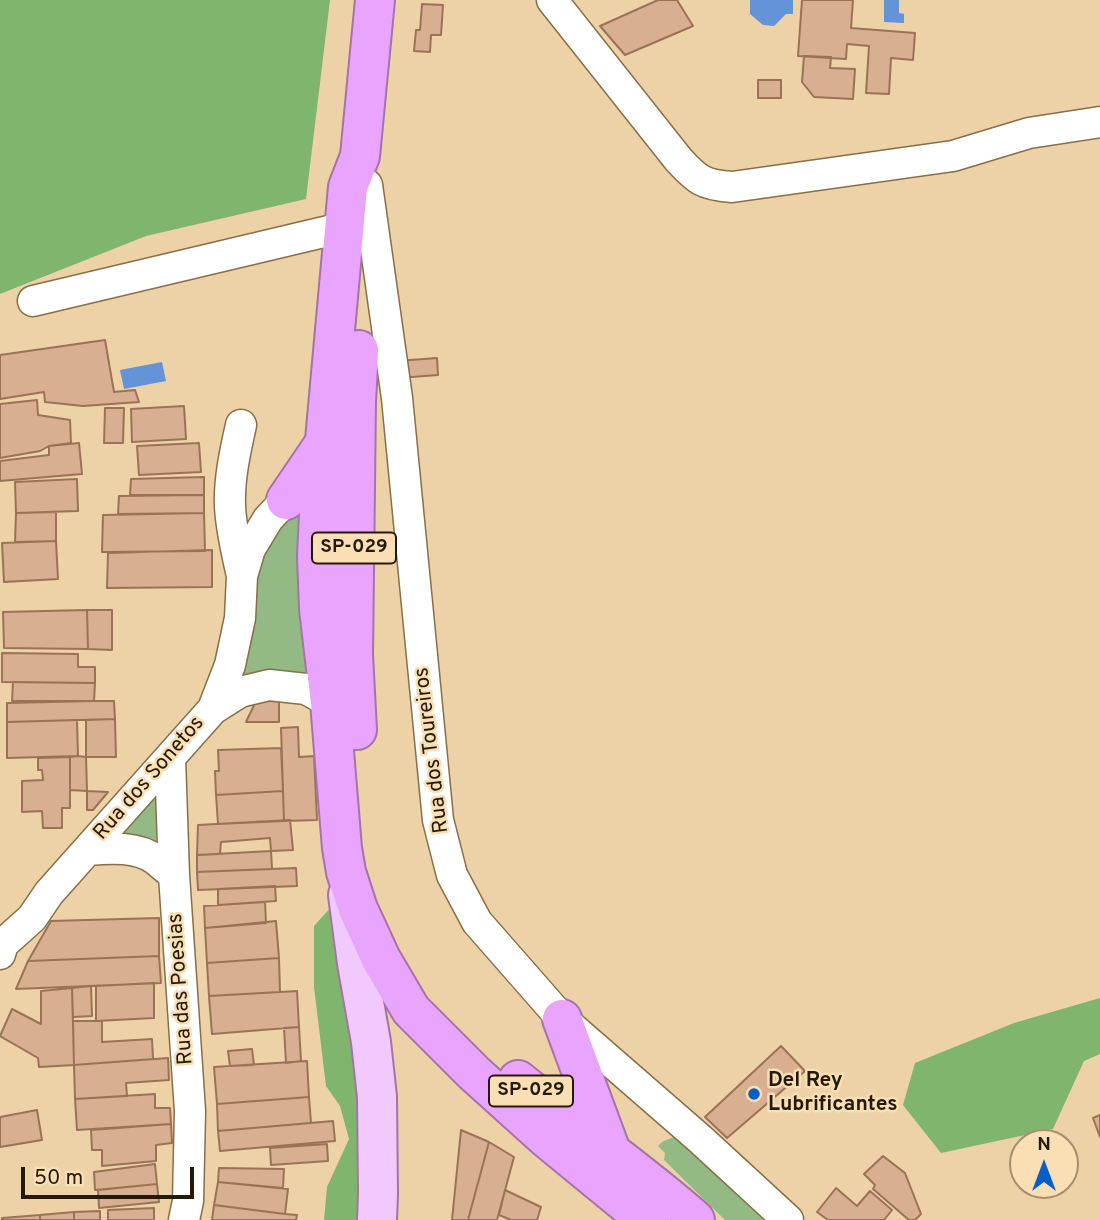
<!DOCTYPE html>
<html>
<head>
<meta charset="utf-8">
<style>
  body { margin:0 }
  #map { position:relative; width:1100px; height:1220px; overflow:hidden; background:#edd1a7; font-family:Overpass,sans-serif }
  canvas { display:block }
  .north { position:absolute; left:1009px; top:1129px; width:70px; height:70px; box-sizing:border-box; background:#fadeb4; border:2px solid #a49070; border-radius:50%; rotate:0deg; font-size:19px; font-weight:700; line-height:28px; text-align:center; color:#241a0a }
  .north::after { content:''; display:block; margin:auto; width:24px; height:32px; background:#065fc8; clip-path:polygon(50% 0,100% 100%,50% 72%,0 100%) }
  .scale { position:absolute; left:21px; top:1167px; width:173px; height:32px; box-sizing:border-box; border:4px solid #241a0a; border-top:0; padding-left:9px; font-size:21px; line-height:24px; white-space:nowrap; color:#241a0a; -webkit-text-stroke:5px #fadeb4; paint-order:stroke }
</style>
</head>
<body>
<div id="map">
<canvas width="1100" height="1220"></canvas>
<div class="north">N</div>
<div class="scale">50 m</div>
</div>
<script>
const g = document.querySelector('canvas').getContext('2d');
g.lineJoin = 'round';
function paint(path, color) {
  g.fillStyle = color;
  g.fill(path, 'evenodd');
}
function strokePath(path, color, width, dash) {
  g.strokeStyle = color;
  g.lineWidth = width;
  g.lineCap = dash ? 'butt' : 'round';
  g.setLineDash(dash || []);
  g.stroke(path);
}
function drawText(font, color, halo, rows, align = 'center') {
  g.font = font + ' Overpass,sans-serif';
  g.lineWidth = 5;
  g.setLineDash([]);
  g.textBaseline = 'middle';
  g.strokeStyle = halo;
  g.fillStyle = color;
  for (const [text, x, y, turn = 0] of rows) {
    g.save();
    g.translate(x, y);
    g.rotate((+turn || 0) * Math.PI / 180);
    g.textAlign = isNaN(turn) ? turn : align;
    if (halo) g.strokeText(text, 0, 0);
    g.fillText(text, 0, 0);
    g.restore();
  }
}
const green = new Path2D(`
  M320 495 330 702 240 692 230 664 268 519Z
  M156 793V846L116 839Z
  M676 1136 764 1220H725L664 1160 665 1153 658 1146 662 1142Z`);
const forest = new Path2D(`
  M0 0H330L306 199 146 236 0 294Z
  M333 905 360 1035 368 1220H324L327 1187 349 1139 340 1106 326 1086 314 987V926Z
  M1100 998V1054L1084 1061 1053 1129 941 1153 903 1105 915 1063 1014 1023Z`);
const water = new Path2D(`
  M750 0H793V14H786L774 26 763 25 750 14Z
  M884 0H899V13L904 14V23L884 22Z
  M162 362 166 381 124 389 120 370Z`);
const building = new Path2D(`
  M658 0H677L693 26 625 55 600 26Z
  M802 0H853L851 28 915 33 913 60 891 58 889 94 866 93 869 46 847 44 846 59 798 56Z
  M422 4 443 5 441 35H431L430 52 414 51 416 30H420Z
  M804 56 831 57 830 68 855 69 853 99 814 97 802 82Z
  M758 80H781V98H758Z
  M105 340 114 392 135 390 139 402 83 406 45 402 44 392 0 399V355Z
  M437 358 438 375 398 378 397 361Z
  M37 400 38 415 70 420 71 443 49 446 40 451 0 458V404Z
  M184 406 186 439 132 442 131 409Z
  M105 408H124L123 443H104Z
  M79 443 82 474 0 481V461L49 455V446Z
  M199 443 201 472 139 475 137 446Z
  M204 477V495H130L131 479Z
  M77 479 78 511 16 513 15 482Z
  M204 495V513L118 514 119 496Z
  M56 512V541L15 542 16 513Z
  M204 513 205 551 102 552 103 515Z
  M56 541 58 579 4 582 2 543Z
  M212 550V587L107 588 108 553Z
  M87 610 88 649 4 648 3 612Z
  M87 610H112V650L88 649Z
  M2 653 78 654V667H95V683L2 682Z
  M13 682 95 683 94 701H12Z
  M279 698V722H246L256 701Z
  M94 701H114L115 719 7 722V703Z
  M115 719 116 757H86V720Z
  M77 720 78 756 7 758V722Z
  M298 727 299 757 314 756 317 820 284 821 281 728Z
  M281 748 283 791 216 795 215 771H219L218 750Z
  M78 756 86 757 87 791 70 790V757Z
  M70 757V808H62V828H43L42 811 22 812V781L43 780 42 770H38V758Z
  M87 791 108 792 93 810H87Z
  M283 791 284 821 218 824 216 795Z
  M290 820 293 850 271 851 270 838 221 842 220 854 197 855 198 825Z
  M271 851 272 869 197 872V855Z
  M296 868 297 886 198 890 197 872Z
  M275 886 276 901 218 905V889Z
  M265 902 266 923 205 928 204 906Z
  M159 918V956L28 961 51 921Z
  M276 921 279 958 207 963 205 928Z
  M159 956 161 983 16 989 28 961Z
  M279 958 280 992 209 996 207 963Z
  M154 983V1018L96 1021V986Z
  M91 986 92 1016 73 1017 72 988Z
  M72 988 74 1065 39 1067 38 1058 0 1036 12 1009 41 1024V991Z
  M297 991 299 1027 212 1034 209 996Z
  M73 1021H102V1042L152 1039 153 1059 74 1065Z
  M299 1027 301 1061 286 1063 284 1028Z
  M781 1046 805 1071 727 1138 705 1117Z
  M252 1049 254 1065 230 1066 228 1051Z
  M168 1058 169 1080 126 1083 127 1096 75 1099 74 1065Z
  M307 1061 309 1097 217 1104 214 1067Z
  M155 1094V1108H170L171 1124 77 1130 75 1099Z
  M309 1097 311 1123 218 1131 217 1104Z
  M37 1110 42 1140 0 1147V1117Z
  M1100 1115V1137L1093 1118Z
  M333 1121 335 1141 220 1151 218 1131Z
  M171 1124 172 1143 156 1145V1161L102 1166V1150H92L91 1130Z
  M461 1130 489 1142 468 1220H452Z
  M489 1142 514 1157 497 1220H468Z
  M327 1144 328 1161 271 1165 270 1148Z
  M883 1156 905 1173 921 1214 915 1220H909L873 1189 875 1185 864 1174Z
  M155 1164 157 1184 95 1190 94 1172Z
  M219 1168 284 1169 283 1188 218 1182Z
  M218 1182 288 1189 285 1214 214 1205Z
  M157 1184 159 1202 99 1208 98 1190Z
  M836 1188 857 1206 870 1191 892 1210 884 1220H828L817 1212Z
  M505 1190 541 1207 537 1220H511L499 1215Z
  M214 1205 285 1214 297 1215 296 1220H212Z
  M154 1208V1220H108V1210Z
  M100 1211V1220H74V1212Z
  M74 1212V1220H40V1215Z
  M40 1215V1220H2V1218Z`);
const minor = new Path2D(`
  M552 0 678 159C697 180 703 185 732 187L953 156 1029 133 1100 122
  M367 185 397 398 438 820 452 875 477 922 562 1019 700 1139 788 1220
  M33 301 345 227
  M241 425C235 452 229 479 230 506 231 530 237 553 242 576
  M213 709 240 692 269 685 306 689 330 702
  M170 758 174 875 190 1111 188 1201 184 1220
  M88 850C110 848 138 846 156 860 162 865 168 870 174 875
  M0 954 3 944 32 918 49 893 213 709 230 665 240 618 242 576 250 549 268 519 286 500 307 496`);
const major = new Path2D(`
  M348 895 357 963 371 1042 377 1097 378 1194 377 1220`);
const highway = new Path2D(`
  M375 0 360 156 348 187 320 495 317 556 319 609 330 702 342 848 346 872 358 909 381 959 411 1010 474 1073 545 1137 646 1220
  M286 500 324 444
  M357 730 353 655 356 401 359 350
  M562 1019 612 1154
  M518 1080C576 1128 639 1170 695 1220`);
const markers = [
  [754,1094,7,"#065fc8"]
];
const shields = [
  [354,548,84],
  [531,1091,84]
];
const shieldNames = [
  ["SP-029",354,548],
  ["SP-029",531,1091]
];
const streetNames = [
  ["Rua dos Toureiros",433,750,-97],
  ["Rua dos Sonetos",150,779,-49],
  ["Rua das Poesias",182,989,-94]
];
const poiNames = [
  ["Del Rey",768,1082],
  ["Lubrificantes",768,1106]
];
paint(green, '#93ba85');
paint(forest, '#80b56d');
paint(water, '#6493d7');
paint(building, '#d9af91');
strokePath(building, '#9a7357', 2);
strokePath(minor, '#886f48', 33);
strokePath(major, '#a474a9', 42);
strokePath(highway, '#a474a9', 42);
strokePath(minor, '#fff', 30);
strokePath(major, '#f2c9fe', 38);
strokePath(highway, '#e9a5fe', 38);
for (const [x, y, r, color] of markers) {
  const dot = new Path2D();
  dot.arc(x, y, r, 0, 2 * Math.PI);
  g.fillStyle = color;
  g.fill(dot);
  strokePath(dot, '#fadeb4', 2.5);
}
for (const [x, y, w] of shields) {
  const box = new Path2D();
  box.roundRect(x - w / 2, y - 15.5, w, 31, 5);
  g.fillStyle = '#fadeb4';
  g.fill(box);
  strokePath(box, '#241a0a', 2);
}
drawText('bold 19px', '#241a0a', null, shieldNames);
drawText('21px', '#241a0a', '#fadeb4', streetNames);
drawText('bold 21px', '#241a0a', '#fadeb4', poiNames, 'left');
</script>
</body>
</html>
